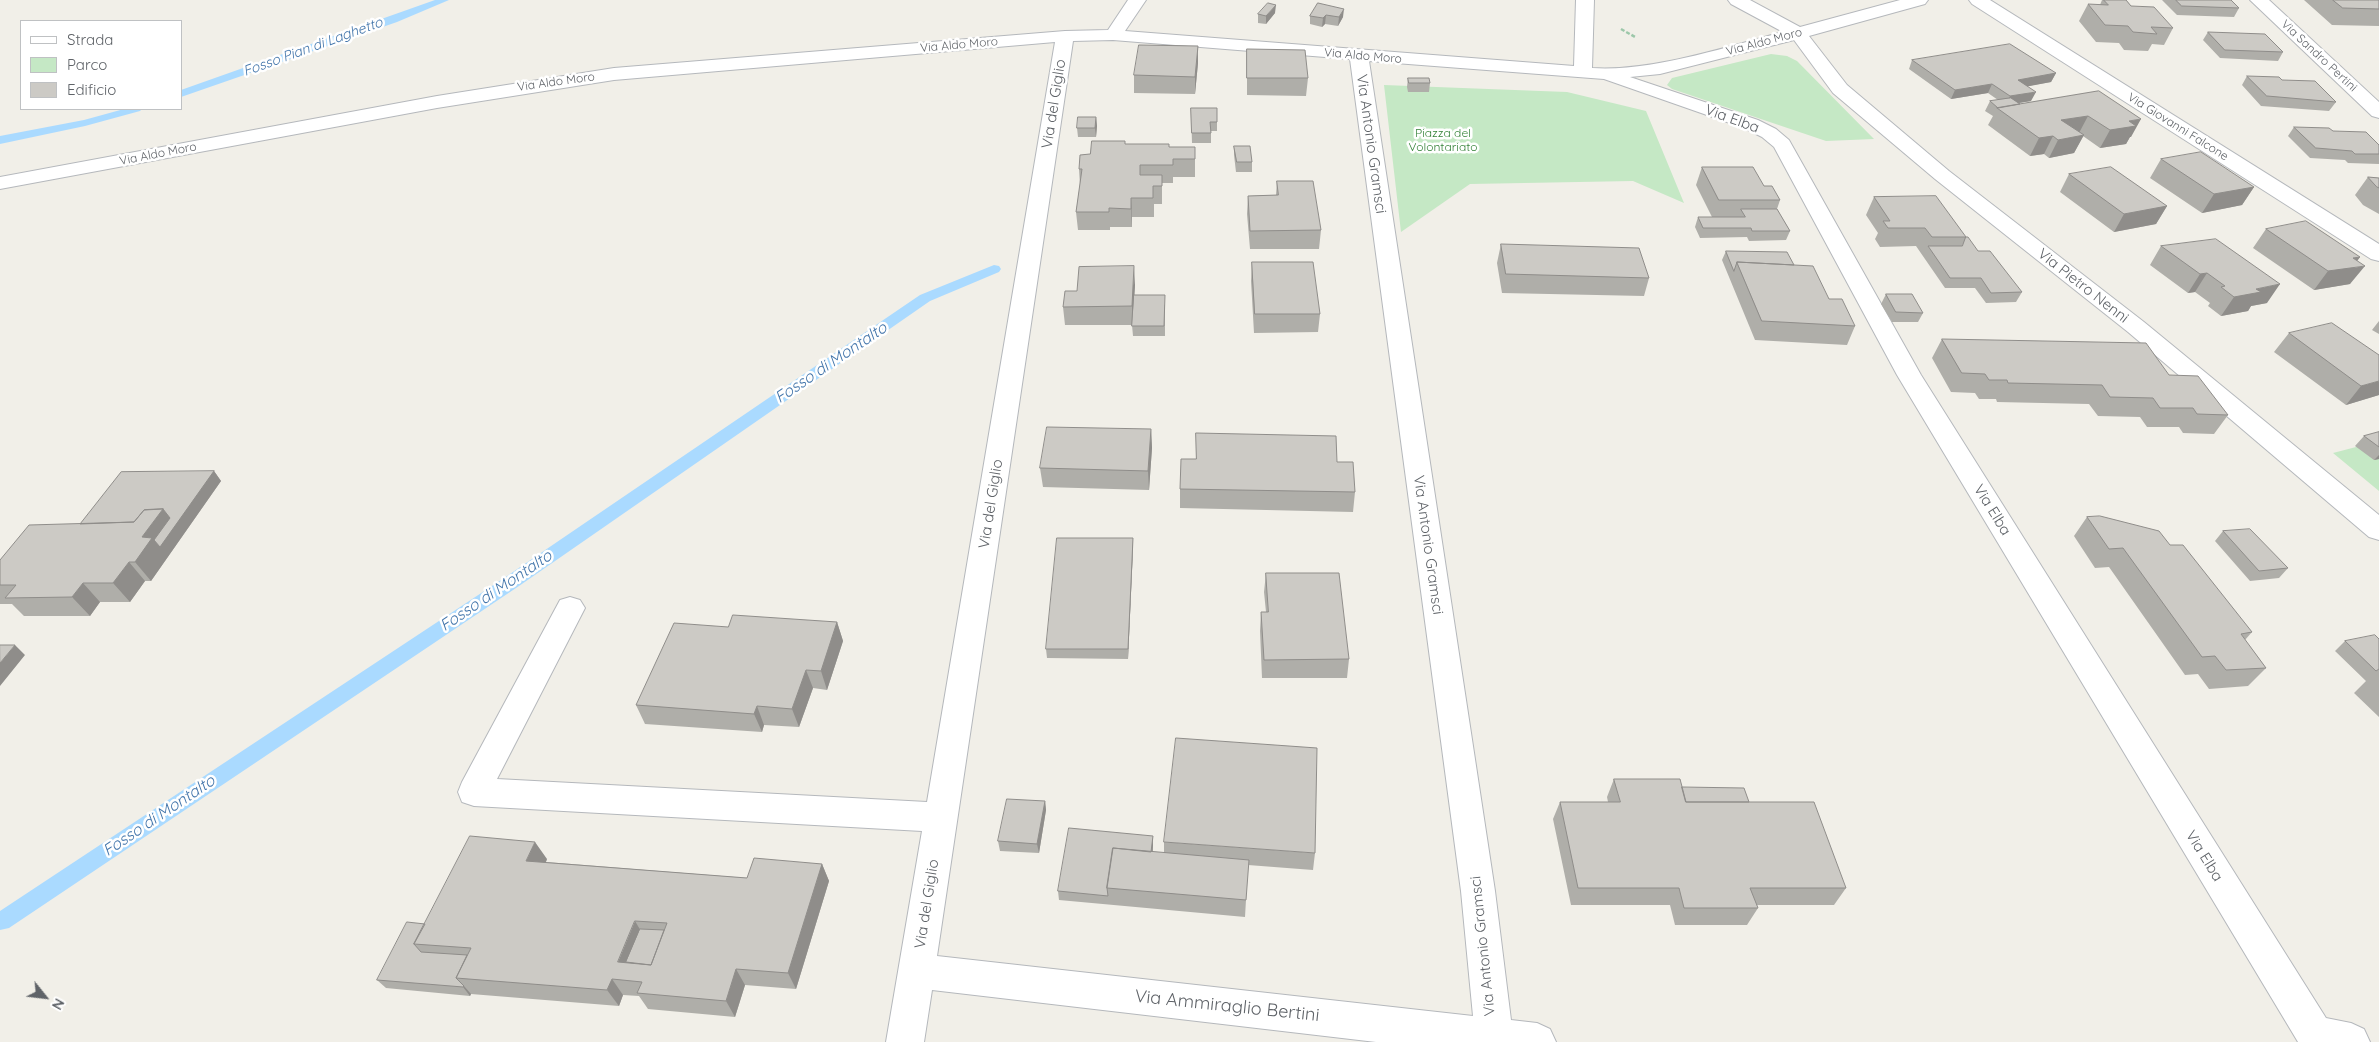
<!DOCTYPE html>
<html>
<head>
<meta charset="utf-8">
<style>
  body { margin:0 }
  #map { position:relative; width:2379px; height:1042px; overflow:hidden; background:#f1efe8; font-family:Quicksand,sans-serif }
  canvas { display:block }
  .legend { position:absolute; left:20px; top:20px; width:162px; height:90px; box-sizing:border-box; background:#fff; border:1px solid #bfc1c3; margin:0; padding:6px 9px; list-style:none; font-size:15px; color:#5f6368 }
  .legend li { display:flex; align-items:center; gap:10px; height:25px }
  .legend b { width:25px; border:1px solid #bfc1c3 }
  .north { position:absolute; left:20px; top:972px; width:50px; height:50px; -webkit-text-stroke:4px #fff; paint-order:stroke; rotate:119deg; font-size:14px; font-weight:700; line-height:20px; text-align:center; color:#5f6368 }
  .north::after { content:''; display:block; margin:auto; width:18px; height:22px; background:#5f6368; clip-path:polygon(50% 0,100% 100%,50% 72%,0 100%) }
</style>
</head>
<body>
<div id="map">
<canvas width="2379" height="1042"></canvas>
<ul class="legend">
<li><b style="height:6px;background:#fff"></b>Strada</li>
<li><b style="height:14px;background:#c5e8c5"></b>Parco</li>
<li><b style="height:14px;background:#cccac5"></b>Edificio</li>
</ul>
<div class="north">N</div>
</div>
<script>
const g = document.querySelector('canvas').getContext('2d');
g.lineJoin = 'round';
function paint(path, color) {
  g.fillStyle = color;
  g.fill(path, 'evenodd');
}
function strokePath(path, color, width, dash) {
  g.strokeStyle = color;
  g.lineWidth = width;
  g.lineCap = dash ? 'butt' : 'round';
  g.setLineDash(dash || []);
  g.stroke(path);
}
function drawText(font, color, halo, rows, align = 'center') {
  g.font = font + ' Quicksand,sans-serif';
  g.lineWidth = 5;
  g.setLineDash([]);
  g.textBaseline = 'middle';
  g.strokeStyle = halo;
  g.fillStyle = color;
  for (const [text, x, y, turn = 0] of rows) {
    g.save();
    g.translate(x, y);
    g.rotate((+turn || 0) * Math.PI / 180);
    g.textAlign = isNaN(turn) ? turn : align;
    if (halo) g.strokeText(text, 0, 0);
    g.fillText(text, 0, 0);
    g.restore();
  }
}
const green = new Path2D(`
  M1771 54 1787 56 1797 61 1874 139 1826 141 1672 89 1667 85 1672 78Z
  M1384 85 1567 92 1646 111 1684 203 1633 181 1470 184 1401 232Z
  M2379 441V491L2333 453Z`);
const stream = new Path2D(`
  M435 0H449L397 22 181 97V90Z
  M124 109H142L140 111 85 126 0 144V136L84 120Z
  M994 265 999 266 1001 269 999 272 930 301 519 586 9 928 0 930V911L507 576 920 295Z`);
const path = new Path2D(`
  M1621 29 1635 37`);
const minor = new Path2D(`
  M1128 0H1146L1125 31 1574 66 1576 0H1594L1592 68C1651 72 1726 47 1783 32L1731 4 1728 0H1750L1800 27 1900 0H1928L1925 4 1809 36 1847 85 1949 171 2144 322 2379 515V540L2369 537 2128 332 1935 179 1833 93 1794 40 1660 74 1630 77 1758 120 1776 129 1789 140 1921 375 2326 1018 2351 1023 2364 1029 2370 1042H2298L1897 375 1774 147 1762 137 1744 128 1604 79 1369 61 1495 891 1511 1020 1537 1023 1550 1029 1556 1042H1376L932 990 924 1042H886L922 831 474 806 462 802 458 792 462 782 560 600 570 597 580 600 585 608 497 779 927 802 1055 42 614 80 437 108 0 189V177L437 96 614 68 1065 31 1108 30ZM1113 40 1350 59 1461 891 1473 1016 937 956 1073 41Z
  M1969 0H1990L2379 244V261L2371 259 1972 4Z
  M2250 0H2269L2379 102V118L2372 116Z`);
const wall = new Path2D(`
  M2102 0H2126L2131 6 2173 28 2164 45 2152 44 2148 51 2124 50 2119 43 2096 42 2079 21 2088 4 2100 5Z
  M2162 0H2231L2239 8 2234 17 2177 15Z
  M2304 0H2379V26L2332 25Z
  M1318 3 1343 17 1338 26 1325 24 1322 27 1310 24V16Z
  M1275 13 1266 24 1258 23V14Z
  M2208 32 2283 52 2278 61 2220 58 2203 40Z
  M1198 46V63L1195 94 1134 93V75Z
  M1247 49 1308 78 1306 96 1247 95Z
  M1912 60 2056 73 2051 82 2028 86 2031 101 2019 103 2020 104 2099 91 2131 137H2130L2126 144 2100 148 2083 136 2074 153 2049 158 2044 154 2030 156 1988 125 1993 116 1985 111 1990 101 1998 100 1988 93 1951 99 1909 69Z
  M2247 76 2336 102 2329 111 2261 106 2242 85Z
  M1408 78 1430 83 1429 92H1408L1407 87Z
  M1191 108 1217 122V131H1211V143H1192Z
  M1096 117 1097 126 1096 137H1078L1077 128Z
  M2294 127 2333 131 2379 145V164L2348 163 2345 160 2310 158 2288 136Z
  M1125 144 1169 147H1195V177H1173V183H1162V204H1154V217H1132V227H1110V230H1078L1076 212 1080 185 1079 169 1090 154Z
  M1234 146 1252 162V172H1236L1234 155Z
  M2161 159 2254 187 2242 205 2202 213 2150 178Z
  M1702 167 1764 186 1780 200 1777 209 1790 231 1786 240 1749 241 1747 237 1700 238 1695 227 1698 217H1712L1696 185Z
  M2069 174 2167 206 2156 224 2114 232 2060 192Z
  M2368 177 2379 178V214L2363 205 2355 195Z
  M1277 181 1321 230 1319 249H1250L1247 214 1248 196 1276 195Z
  M1874 197 1966 237 1978 251 2022 292 2016 302 1986 303 1975 288H1945L1916 246 1880 247 1875 239 1878 233 1866 215Z
  M2266 229 2360 257 2357 261 2350 284 2314 290 2253 248Z
  M1501 244 1649 278 1644 296 1502 293 1497 263Z
  M2161 246 2267 303 2251 306 2248 311 2221 316 2208 306 2210 303 2195 292 2188 293 2150 265Z
  M1726 251 1794 265 1829 299 1855 326 1847 345 1755 340 1722 260Z
  M1252 262 1320 314 1318 332 1254 333 1251 281Z
  M1135 285 1134 295 1165 305V336H1133L1132 325H1065L1063 307 1077 291Z
  M1886 294 1923 313 1918 322H1892L1881 304Z
  M2379 321V334L2372 330Z
  M2289 333 2379 395 2346 405 2274 352Z
  M1942 339 2169 375 2228 415 2214 434 2183 433 2179 427H2147L2140 417 2098 416 2089 404 1997 402 1996 399H1979L1975 393 1951 392 1932 358Z
  M1151 429 1152 448 1149 490 1043 487 1040 468Z
  M2379 432V459L2374 460 2355 446 2364 436Z
  M1196 459 1337 462 1355 492 1353 512 1180 508V489Z
  M214 471 221 481 151 581H145L130 602H100L90 616H24L12 604H0V560L80 524Z
  M2087 517 2170 545 2252 632 2245 640 2266 668 2248 686 2209 689 2198 674 2185 675 2109 567 2095 568 2074 536Z
  M2223 531 2288 568 2279 578 2250 581 2215 541Z
  M1133 538V548L1128 659 1047 658 1046 649Z
  M1266 573 1349 659 1347 678H1262L1260 631 1261 612H1266L1264 592Z
  M837 622 843 641 827 690 813 688 799 727 764 725 762 732 645 724 636 705 728 627Z
  M2379 639V717L2354 693 2366 681 2335 651 2345 641Z
  M1614 779 1682 787 1749 802 1846 888 1834 905H1757L1758 908 1747 925H1675L1670 905H1571L1553 819 1560 802H1608L1607 797Z
  M1045 801 1046 810 1039 853 1000 851 998 841Z
  M1153 836V852L1164 853V842L1315 853 1313 870 1248 865 1245 917 1059 900 1058 891Z
  M547 859 546 862 747 878 822 864 829 881 796 989 745 985 735 1017 648 1009 639 996 623 995 619 1006 471 994 470 996 386 988 377 980 425 924Z`);
const shadedWall = new Path2D(`
  M1276 5 1275 13 1266 24V16Z
  M1344 9 1343 17 1338 26 1339 17Z
  M1326 15 1325 24 1322 27 1323 18Z
  M1198 46V63L1195 94V77Z
  M2056 73 2051 82 2014 89 2018 80Z
  M1992 84 1988 93 1951 99 1955 90Z
  M2036 92 2031 101 2006 105 2010 96Z
  M2088 116 2079 133 2053 136 2044 154 2030 156 2039 138 2061 120Z
  M1096 117 1097 126 1096 137 1095 128Z
  M2141 119 2131 137H2130L2126 144 2100 148 2110 130 2129 121Z
  M2084 135 2074 153 2049 158 2058 140Z
  M2254 187 2242 205 2202 213 2214 194Z
  M1131 198 1132 217V227L1131 209Z
  M2167 206 2156 224 2114 232 2124 214Z
  M2360 257 2352 268 2365 266 2350 284 2314 290 2328 271 2353 258Z
  M1134 266 1135 285 1133 325 1132 306Z
  M2207 273 2195 292 2188 293 2200 274Z
  M2280 284 2267 303 2251 306 2248 311 2221 316 2234 297 2256 289Z
  M2379 381V395L2346 405 2361 386Z
  M1151 429 1152 448 1149 490 1148 471Z
  M2379 455V459L2374 460Z
  M214 471 221 481 151 581 135 562 142 537 163 509Z
  M1133 538V548L1128 659V649Z
  M129 562 145 581 130 602 113 583Z
  M83 583 100 602 90 616 72 597Z
  M837 622 843 641 827 690 821 671Z
  M15 645 25 655 0 686V663Z
  M806 670 813 688 799 727 792 709Z
  M757 706 764 725 762 732 754 714Z
  M1045 801 1046 810 1039 853 1037 844Z
  M1153 836V845L1151 869 1150 860Z
  M535 842 547 859 539 878 526 861Z
  M822 864 829 881 796 989 788 973Z
  M635 921 645 938 632 970 618 962Z
  M736 969 745 985 735 1017 726 1001Z
  M612 979 623 995 619 1006 607 990Z
  M464 986 471 994 470 996 463 987Z`);
const building = new Path2D(`
  M2104 0H2126L2131 6 2154 7 2173 28 2151 27 2157 34 2133 32 2128 26 2105 25 2088 4 2108 5Z
  M2176 0H2231L2239 8 2182 6Z
  M2333 0H2379V9L2343 8Z
  M1268 3 1276 5 1266 16 1258 14Z
  M1318 3 1344 9 1339 17 1326 15 1323 18 1310 16Z
  M2208 32 2265 34 2283 52 2225 50Z
  M2010 44 2056 73 2018 80 2036 92 2010 96 1992 84 1955 90 1912 60Z
  M1139 45 1198 46 1195 77 1134 75Z
  M1247 49 1305 50 1308 78H1247Z
  M2247 76 2279 77 2282 80 2315 81 2336 102 2267 96Z
  M1408 78H1429L1430 83H1409Z
  M2099 91 2141 119 2129 121 2136 126 2110 130 2088 116 2061 120 2084 135 2058 140 2053 136 2039 138 1997 108Z
  M2011 98 2020 104 1998 108 1990 101Z
  M1191 108H1217V122H1210L1211 133H1192Z
  M1078 117H1096L1095 128H1077Z
  M2294 127 2329 128 2333 131 2366 132 2379 145V154H2355L2352 151 2316 148Z
  M1092 141H1125V144H1169V147H1195V159H1173V165H1140V175H1162V186H1153V198H1131V209L1109 208V212H1076L1082 169H1079L1080 155 1090 154Z
  M1234 146H1250L1252 162H1237Z
  M2201 152 2254 187 2214 194 2161 159Z
  M1702 167H1753L1764 186H1772L1780 200H1719Z
  M2111 167 2167 206 2124 214 2069 174Z
  M2368 177 2379 178V188L2377 187Z
  M1277 181H1313L1321 230 1250 231 1248 196 1278 195Z
  M1936 196 1966 237H1932L1925 228H1888L1883 221H1890L1874 197Z
  M1741 209H1777L1790 231H1752L1751 228H1703L1698 217H1745Z
  M2306 221 2360 257 2353 258 2365 266 2328 271 2266 229Z
  M1966 237H1968L1978 251H1990L2022 292 1991 293 1981 278H1950L1928 246H1962Z
  M2216 239 2280 284 2256 289 2261 292 2234 297 2221 287 2225 286 2207 273 2200 274 2161 246Z
  M1501 244 1639 248 1649 278 1506 274Z
  M1726 251 1787 252 1794 265 1737 262 1734 271Z
  M1252 262H1313L1320 314H1255Z
  M1737 262 1813 266 1829 299H1842L1855 326 1762 321Z
  M1134 266 1132 306 1063 307 1065 291H1077L1079 267Z
  M1886 294H1912L1923 313 1896 312Z
  M1134 295H1165L1164 326H1132Z
  M2332 323 2379 355V381L2361 386 2289 333Z
  M1942 339 2146 343 2169 375 2198 376 2228 415 2197 414 2193 408H2160L2153 398 2110 397 2102 385 2008 383 2007 380H1989L1985 374 1962 373Z
  M1047 427 1151 429 1148 471 1040 468Z
  M2379 432V447L2364 436Z
  M1196 433 1336 436 1337 462H1353L1355 492 1180 489 1181 459H1196Z
  M214 471 160 547 154 540 170 518 163 509 144 510 134 522 80 524 121 472Z
  M163 509 142 537 152 538 135 562H129L113 583H83L72 597 5 598 16 585H0V560L29 525 134 522 144 510Z
  M2100 516 2159 531 2170 545H2183L2252 632 2241 634 2266 668 2226 670 2215 656 2202 657 2123 548 2109 549 2087 517Z
  M2250 529 2288 568 2259 571 2223 531Z
  M1057 538H1133L1128 649H1046Z
  M1266 573H1339L1349 659 1264 660 1261 612H1268Z
  M733 615 837 622 821 671 806 670 792 709 757 706 754 714 636 705 674 623 728 627Z
  M2375 635 2379 639V669L2376 671 2345 641Z
  M0 645H15L0 663Z
  M1176 738 1317 748 1315 853 1164 842Z
  M1614 779H1680L1686 802H1814L1846 888H1750L1758 908H1684L1679 888H1578L1560 802H1620Z
  M1682 787 1744 788 1749 802H1686Z
  M1007 799 1045 801 1037 844 998 841Z
  M1069 828 1153 836 1151 852 1113 848 1107 888 1108 896 1058 891Z
  M470 836 535 842 526 861 747 878 754 858 822 864 788 973 736 969 726 1001 637 993 642 982 612 979 607 990 456 978 471 948 414 944ZM635 921 667 923 651 965 618 962Z
  M1113 848 1249 860 1246 900 1107 888Z
  M407 922 425 924 414 944 421 952 467 955 456 978 464 986 463 987 377 980Z
  M640 929 664 930 651 965 626 962Z`);
const farStreetnames = [
  ["Via Aldo Moro",1764,42,-15],
  ["Via Aldo Moro",959,45,-5],
  ["Via Aldo Moro",1363,56,5],
  ["Via Sandro Pertini",2319,56,43],
  ["Via Aldo Moro",556,82,-8],
  ["Via Giovanni Falcone",2178,127,32],
  ["Via Aldo Moro",158,154,-11]
];
const farParknames = [
  ["Piazza del",1443,133],
  ["Volontariato",1443,147]
];
const farWaternames = [
  ["Fosso Pian di Laghetto",313,47,-20]
];
const streetNames = [
  ["Via del Giglio",1054,104,-81],
  ["Via Elba",1732,119,20],
  ["Via Antonio Gramsci",1371,144,82],
  ["Via Pietro Nenni",2083,286,38],
  ["Via del Giglio",991,504,-81],
  ["Via Elba",1992,510,58],
  ["Via Antonio Gramsci",1428,545,82],
  ["Via Elba",2204,856,58],
  ["Via del Giglio",927,904,-81],
  ["Via Antonio Gramsci",1483,946,-96]
];
const waterNames = [
  ["Fosso di Montalto",831,363,-34],
  ["Fosso di Montalto",496,591,-34],
  ["Fosso di Montalto",159,816,-34]
];
const nearStreetnames = [
  ["Via Ammiraglio Bertini",1227,1006,6]
];
paint(green, '#c5e8c5');
paint(stream, '#aadaff');
strokePath(minor, '#b5b8bc', 2);
strokePath(path, '#9cc7a9', 2.5, [4, 2]);
paint(minor, '#fff');
paint(wall, '#afaea9');
paint(shadedWall, '#8f8d8a');
paint(building, '#cccac5');
strokePath(building, '#8f8d8a', 1);
drawText('12px', '#5f6368', '#fff', farStreetnames);
drawText('12px', '#348238', '#fff', farParknames);
drawText('italic 14px', '#4174aa', '#fff', farWaternames);
drawText('15px', '#5f6368', '#fff', streetNames);
drawText('italic 16px', '#4174aa', '#fff', waterNames);
drawText('18px', '#5f6368', '#fff', nearStreetnames);
</script>
</body>
</html>
